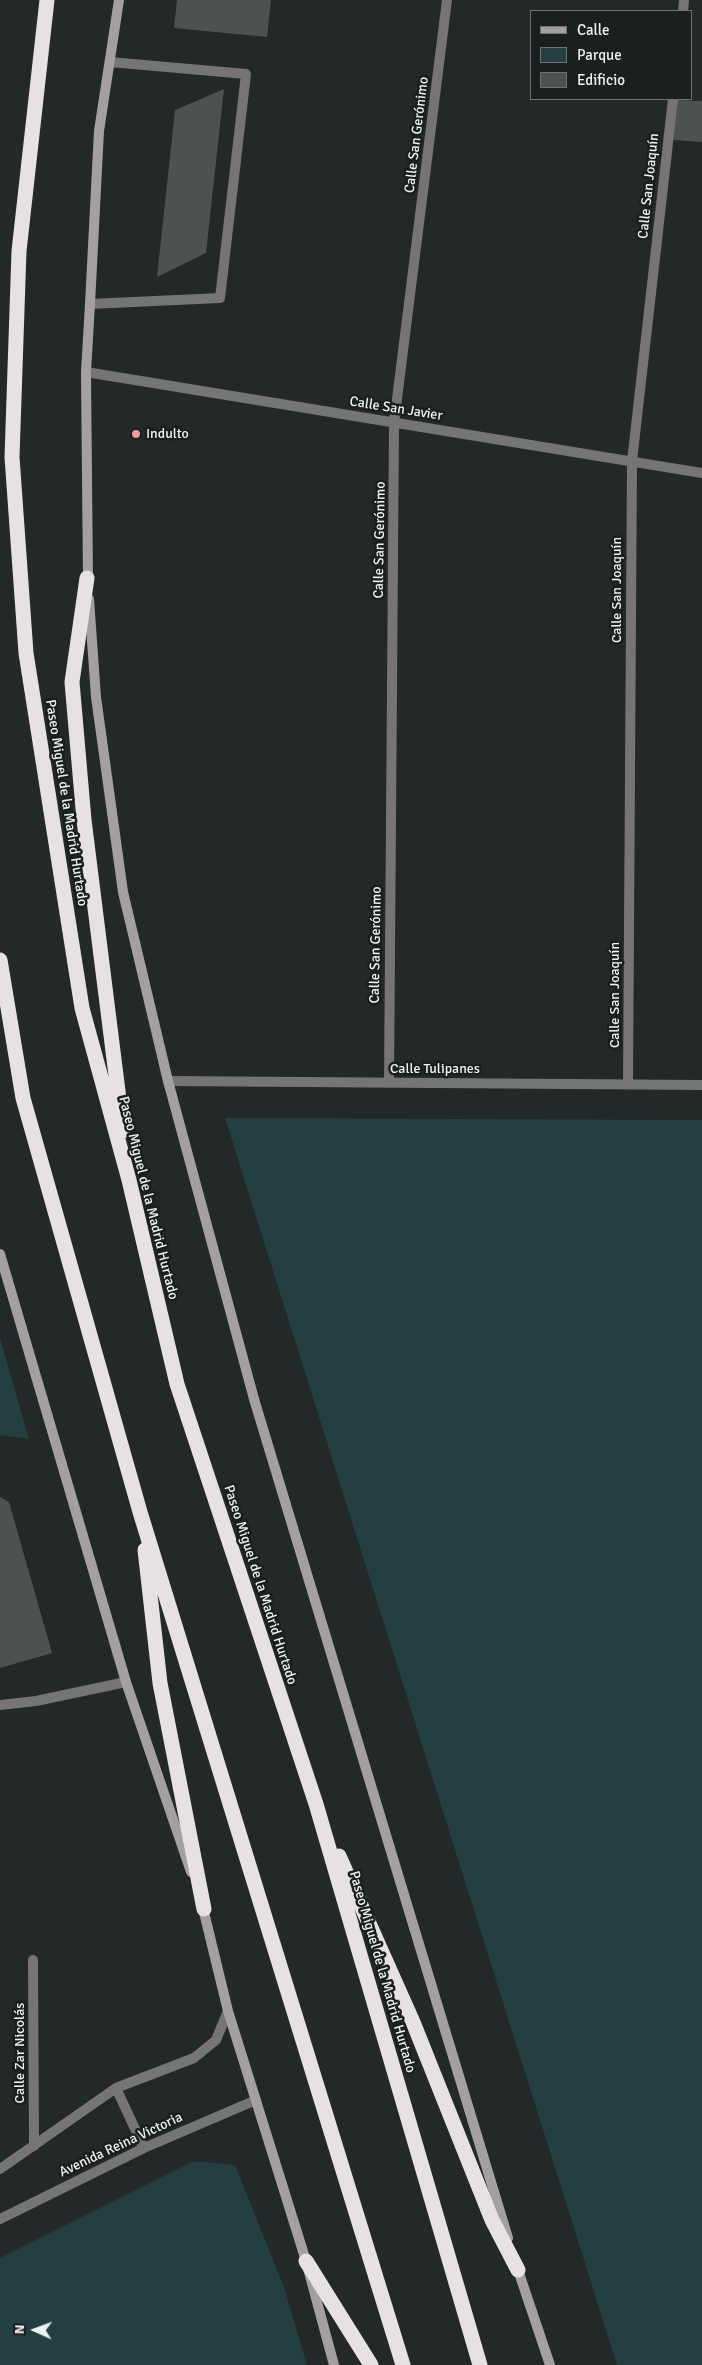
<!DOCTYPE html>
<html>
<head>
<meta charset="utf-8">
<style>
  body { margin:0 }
  #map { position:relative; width:702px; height:2365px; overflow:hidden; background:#232828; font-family:Signika,sans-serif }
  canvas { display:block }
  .legend { position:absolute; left:530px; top:10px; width:162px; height:90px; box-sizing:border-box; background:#1a1f1f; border:1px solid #6f7373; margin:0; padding:6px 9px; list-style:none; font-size:15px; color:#eef2f2 }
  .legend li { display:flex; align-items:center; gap:10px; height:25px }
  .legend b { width:25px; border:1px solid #6f7373 }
  .north { position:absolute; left:10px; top:2305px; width:50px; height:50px; -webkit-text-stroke:4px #1a1f1f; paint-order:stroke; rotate:272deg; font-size:14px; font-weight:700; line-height:20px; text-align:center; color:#eef2f2 }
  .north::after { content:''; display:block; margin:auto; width:18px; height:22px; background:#eef2f2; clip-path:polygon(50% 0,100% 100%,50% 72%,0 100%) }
</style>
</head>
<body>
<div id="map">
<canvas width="702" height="2365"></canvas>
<ul class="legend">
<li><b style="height:6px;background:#a5a0a0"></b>Calle</li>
<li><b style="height:14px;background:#243f3f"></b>Parque</li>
<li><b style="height:14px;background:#4c5252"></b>Edificio</li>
</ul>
<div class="north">N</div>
</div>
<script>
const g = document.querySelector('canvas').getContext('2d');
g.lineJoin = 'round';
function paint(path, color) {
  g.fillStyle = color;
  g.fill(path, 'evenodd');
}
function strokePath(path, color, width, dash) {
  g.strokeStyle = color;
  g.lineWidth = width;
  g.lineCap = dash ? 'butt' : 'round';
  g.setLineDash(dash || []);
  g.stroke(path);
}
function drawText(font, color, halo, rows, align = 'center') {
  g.font = font + ' Signika,sans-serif';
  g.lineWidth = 5;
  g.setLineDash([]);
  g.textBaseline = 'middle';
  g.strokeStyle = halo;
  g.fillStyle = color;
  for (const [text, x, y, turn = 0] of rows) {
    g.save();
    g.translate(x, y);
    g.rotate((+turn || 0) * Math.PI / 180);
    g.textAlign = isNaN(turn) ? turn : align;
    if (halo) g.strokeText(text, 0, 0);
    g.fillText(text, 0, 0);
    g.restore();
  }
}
const green = new Path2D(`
  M225 1118 702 1120V2365H617Z
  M0 1338 29 1439 0 1435Z
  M194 2161 235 2165 284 2287 307 2365H0V2258Z`);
const building = new Path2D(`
  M177 0H271L267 37 174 28Z
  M224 89 206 253 157 277 175 110Z
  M676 100 702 101V142L673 140Z
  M0 1497 9 1502 52 1653 0 1668Z`);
const lane = new Path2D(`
  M90 304 220 298 246 74 110 62
  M0 1705 36 1701 126 1682`);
const street = new Path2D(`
  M683 11 684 0
  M86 372 702 473
  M168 1081 702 1085
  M389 1083 394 423 447 0
  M628 1084 632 461 673 99
  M33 1960 34 2146
  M116 2088 144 2148
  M0 2169 116 2088 194 2058 216 2040 228 2011
  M0 2219 144 2148 256 2100`);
const secondary = new Path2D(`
  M88 582 86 372 90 304 99 131 119 0
  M89 599 96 697 123 892 168 1081 254 1399 508 2238
  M0 1254 126 1682 191 1872
  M202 1904 228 2011 306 2261 334 2365
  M516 2264 550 2365`);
const highway = new Path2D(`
  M47 0 19 251 12 457 26 653 82 1008 129 1180 177 1384 316 1804 480 2365
  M87 578 72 682 84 820 123 1131
  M0 960 23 1098 140 1512 403 2365
  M145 1550 160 1683 204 1909
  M339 1856 413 2022 492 2220 518 2270
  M306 2261 371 2365`);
const markers = [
  [136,434,5,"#f49aa1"]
];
const streetNames = [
  ["Calle San Gerónimo",417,135,-83],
  ["Calle San Joaquín",649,186,-84],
  ["Calle San Javier",396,409,9],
  ["Calle San Gerónimo",380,540,-89],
  ["Calle San Joaquín",617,590,-90],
  ["Paseo Miguel de la Madrid Hurtado",66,803,81],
  ["Calle San Gerónimo",376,945,-89],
  ["Calle San Joaquín",615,995,-90],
  ["Calle Tulipanes",435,1069],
  ["Paseo Miguel de la Madrid Hurtado",148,1198,76],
  ["Paseo Miguel de la Madrid Hurtado",260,1585,72],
  ["Paseo Miguel de la Madrid Hurtado",382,1972,74],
  ["Calle Zar Nicolás",20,2053,-90],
  ["Avenida Reina Victoria",121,2145,-25]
];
const poiNames = [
  ["Indulto",146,434]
];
paint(green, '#243f3f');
paint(building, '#4c5252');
strokePath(lane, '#777474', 10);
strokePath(street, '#777474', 10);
strokePath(secondary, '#a5a0a0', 10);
strokePath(highway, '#e8e1e1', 15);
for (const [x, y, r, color] of markers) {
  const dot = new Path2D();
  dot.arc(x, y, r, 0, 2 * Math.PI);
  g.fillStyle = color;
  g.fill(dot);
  strokePath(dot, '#1a1f1f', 2);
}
drawText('14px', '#eef2f2', '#1a1f1f', streetNames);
drawText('14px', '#eef2f2', '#1a1f1f', poiNames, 'left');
</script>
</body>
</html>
